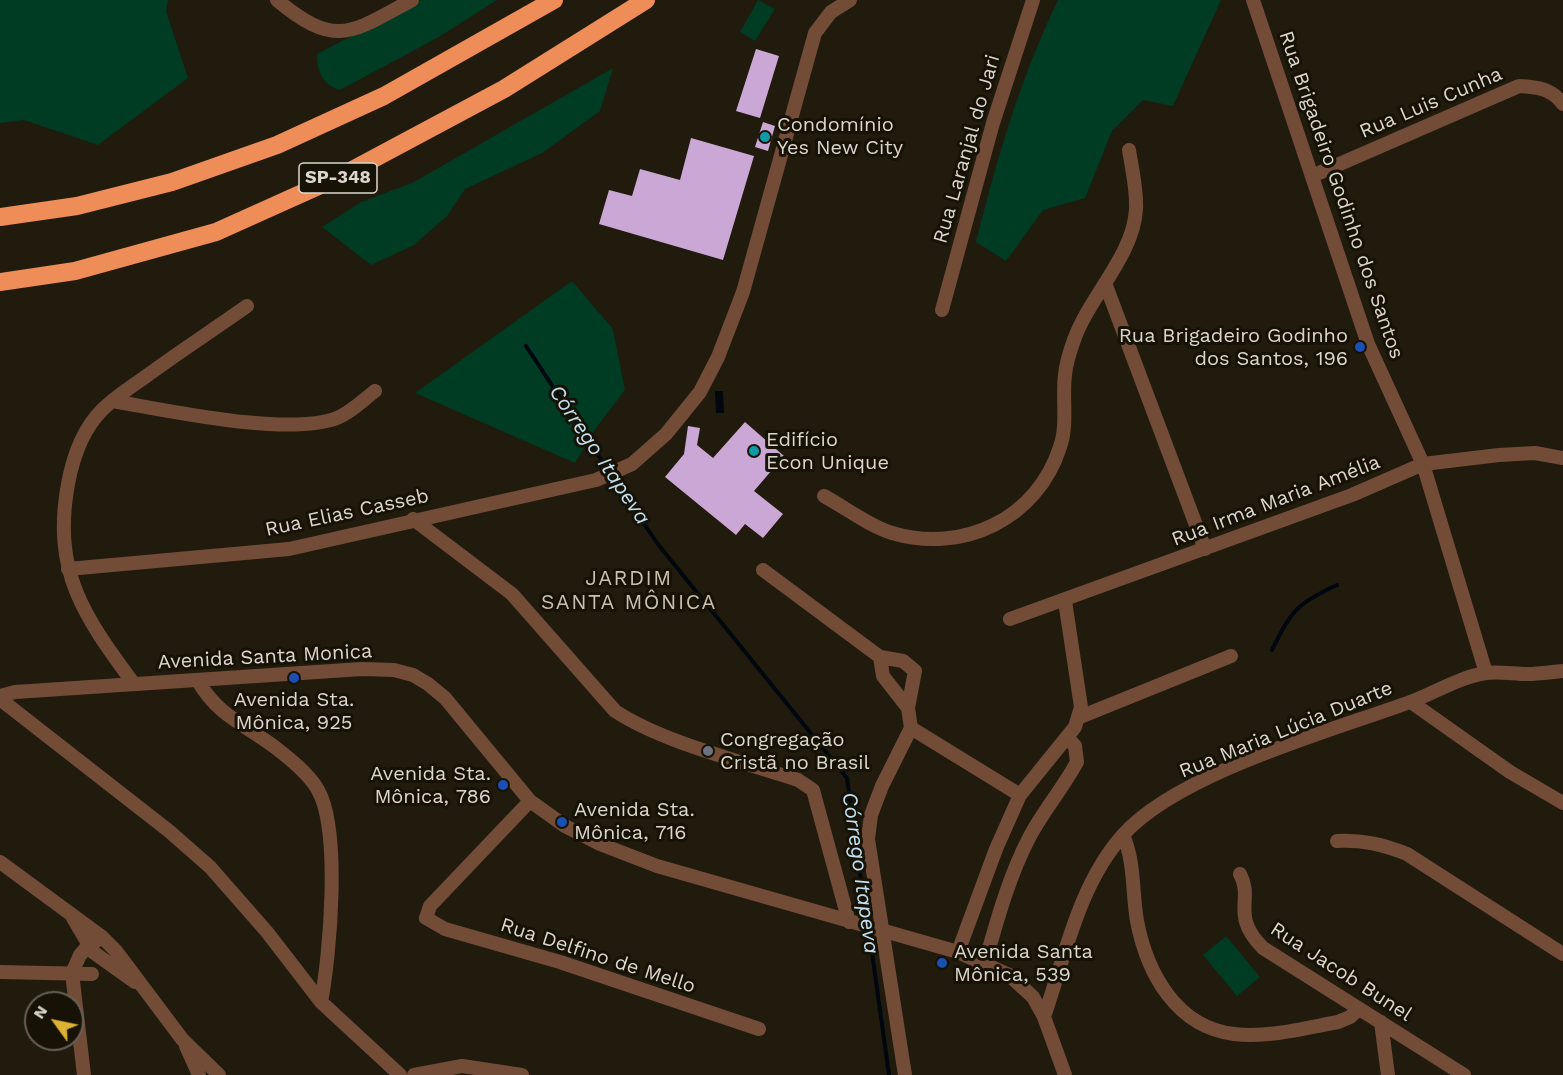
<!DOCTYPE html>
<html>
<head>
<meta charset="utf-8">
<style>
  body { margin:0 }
  #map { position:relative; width:1563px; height:1075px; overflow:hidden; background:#211b0e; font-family:"Work Sans",sans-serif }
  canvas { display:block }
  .north { position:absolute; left:24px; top:991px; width:60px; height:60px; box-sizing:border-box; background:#171206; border:2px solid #656156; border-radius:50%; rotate:303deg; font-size:16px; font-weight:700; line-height:24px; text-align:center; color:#dbd7ce }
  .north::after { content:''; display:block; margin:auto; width:21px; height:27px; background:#ddb133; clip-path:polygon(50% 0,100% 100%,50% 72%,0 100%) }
</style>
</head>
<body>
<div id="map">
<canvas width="1563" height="1075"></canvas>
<div class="north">N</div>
</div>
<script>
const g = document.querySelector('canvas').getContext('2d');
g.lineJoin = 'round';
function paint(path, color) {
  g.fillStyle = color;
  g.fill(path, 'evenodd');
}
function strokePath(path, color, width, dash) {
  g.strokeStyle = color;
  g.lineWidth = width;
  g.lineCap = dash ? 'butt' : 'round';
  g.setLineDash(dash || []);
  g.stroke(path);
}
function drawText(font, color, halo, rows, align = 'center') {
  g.font = font + ' "Work Sans",sans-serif';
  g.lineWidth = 6;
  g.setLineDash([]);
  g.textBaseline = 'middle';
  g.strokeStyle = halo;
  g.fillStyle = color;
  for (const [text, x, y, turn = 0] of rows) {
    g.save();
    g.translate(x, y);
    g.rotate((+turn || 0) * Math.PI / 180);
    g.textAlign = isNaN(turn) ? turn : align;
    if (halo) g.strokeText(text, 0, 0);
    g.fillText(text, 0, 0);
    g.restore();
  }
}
const green = new Path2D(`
  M0 0H168L166 11 188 78 98 145 24 120 0 123Z
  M421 0H497L437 38 340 90C322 84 317 72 317 54Z
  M758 0 775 9 755 41 740 32Z
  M1058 0H1221L1173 106 1143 100 1112 131 1085 198 1043 210 1006 261 976 242C997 158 1020 79 1058 0Z
  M613 68 600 111 542 153 465 189 447 216 414 245 371 265 322 227 361 202 412 183Z
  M572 281 613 329 625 390 596 428 575 463 415 393Z
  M1226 936 1260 977 1237 996 1203 955Z`);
const water = new Path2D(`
  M715 391H723L724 413H716Z`);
const stream = new Path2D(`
  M526 346 608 470
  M612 476 657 543 847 778 867 924
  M1272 650C1291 610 1298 603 1337 585
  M869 931 889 1075`);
const building = new Path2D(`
  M756 49 779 56 760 118 736 111Z
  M763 122 775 126 768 151 755 147Z
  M691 138 754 156 723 260 599 224 609 190 632 196 640 169 680 180Z
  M745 422 784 456 754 491 783 514 763 538 745 524 736 535 665 477 684 454 688 426 700 428 697 445 713 458Z`);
const minor = new Path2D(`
  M277 0C336 49 351 33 412 0
  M1253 0 1368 344 1423 464 1486 673
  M1312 176 1519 86C1537 87 1551 88 1563 104
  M1105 283 1205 549
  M942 310 993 123 1033 0
  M112 401C167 410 287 437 337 418 352 412 363 400 375 391
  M824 496C846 508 869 526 892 533 963 554 1037 519 1060 447 1068 425 1062 398 1065 375 1066 363 1070 351 1074 340 1089 297 1134 255 1136 209 1137 189 1132 169 1129 150
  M413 519 512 594 615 711C664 743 741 761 798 780L813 790 849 922
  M68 569 289 549 596 480 632 464 666 434 700 392 718 357 743 292 815 33 831 12 850 0
  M763 570 880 657 903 661 915 671 908 708 911 728 882 786 871 815 868 839 905 1075
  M1010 619 1352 495 1423 464 1499 455 1535 453 1563 458
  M880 657 883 676 908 708
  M198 681C218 716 246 725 276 748 290 759 309 774 318 790 341 831 330 955 321 1002
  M134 684C84 616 52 572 68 484 73 457 82 430 102 410 115 397 131 387 145 377 179 352 213 330 247 306
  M0 696 15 692 362 669 394 670 413 675 428 684 445 698 530 801 565 826 600 844 657 866 958 952 1009 975 1033 997 1044 1017 1065 1075
  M0 699 169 831 210 867 267 932 321 1002 400 1075
  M1411 702 1510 772 1563 803
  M1080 717 1231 656
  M911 728 1020 795
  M530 801 430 906 426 918 445 929 560 962 759 1029
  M1123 835C1135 862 1132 892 1137 921 1147 973 1176 1027 1234 1034 1268 1038 1305 1028 1338 1022L1350 1017 1359 1009
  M1337 841C1363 840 1382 844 1407 854L1563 954
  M0 862 102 937 116 951 182 1039 219 1075
  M1240 874C1254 900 1230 915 1263 948L1464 1075
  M73 918 93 952 135 982
  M958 952 996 849 1020 795 1075 727 1081 707 1065 601
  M985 963C997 920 1009 876 1030 836 1044 810 1063 788 1077 762L1075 746 1067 737
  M0 972 92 974
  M1044 1017C1065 956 1079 884 1123 835 1178 773 1331 731 1410 702 1435 693 1459 677 1486 673 1499 671 1514 674 1527 674 1539 674 1551 672 1563 671
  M1381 1022 1388 1075
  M186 1046 199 1075
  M84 1075 72 973 80 955 88 946 102 937
  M414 1075 462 1066 522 1075`);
const motorway = new Path2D(`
  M0 217 77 206 172 182 277 145 384 96 554 0
  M0 282 75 271 216 232 345 174 504 89 646 0`);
const markers = [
  [765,137,6,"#0f9aa8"],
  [1360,347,6,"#1a4fb4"],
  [754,451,6,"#0f9aa8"],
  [294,678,6,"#1a4fb4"],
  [708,751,6,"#6b7280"],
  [503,785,6,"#1a4fb4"],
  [562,822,6,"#1a4fb4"],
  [942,963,6,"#1a4fb4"]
];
const shields = [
  [338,178,78]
];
const shieldNames = [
  ["SP-348",338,178]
];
const streetNames = [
  ["Rua Luis Cunha",1431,103,-23],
  ["Rua Laranjal do Jari",967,149,-74],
  ["Rua Brigadeiro Godinho dos Santos",1341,195,71],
  ["Rua Irma Maria Amélia",1276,501,-21],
  ["Rua Elias Casseb",347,513,-12],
  ["Avenida Santa Monica",265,657,-3],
  ["Rua Maria Lúcia Duarte",1286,730,-22],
  ["Rua Delfino de Mello",598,956,18],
  ["Rua Jacob Bunel",1341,972,33]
];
const poiNames = [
  ["Condomínio",777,125],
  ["Yes New City",777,148],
  ["Rua Brigadeiro Godinho",1348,336,"right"],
  ["dos Santos, 196",1348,359,"right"],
  ["Edifício",766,440],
  ["Econ Unique",766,463],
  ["Avenida Sta.",294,700,"center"],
  ["Mônica, 925",294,723,"center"],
  ["Congregação",720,740],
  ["Cristã no Brasil",720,763],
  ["Avenida Sta.",491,774,"right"],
  ["Mônica, 786",491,797,"right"],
  ["Avenida Sta.",574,810],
  ["Mônica, 716",574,833],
  ["Avenida Santa",954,952],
  ["Mônica, 539",954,975]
];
const waterNames = [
  ["Córrego Itapeva",599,455,56],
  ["Córrego Itapeva",860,873,82]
];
const neighbourhoodNames = [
  ["JARDIM",629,579],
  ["SANTA MÔNICA",629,603]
];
paint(green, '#003b23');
paint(water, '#00070f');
strokePath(stream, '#00070f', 4);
paint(building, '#cba7d6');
strokePath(minor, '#734c38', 14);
strokePath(motorway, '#ee8d58', 18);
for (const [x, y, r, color] of markers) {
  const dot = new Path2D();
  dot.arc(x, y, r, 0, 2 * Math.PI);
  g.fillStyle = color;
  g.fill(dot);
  strokePath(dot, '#171206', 2);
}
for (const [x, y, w] of shields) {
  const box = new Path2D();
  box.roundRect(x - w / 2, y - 15, w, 30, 4.5);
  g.fillStyle = '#171206';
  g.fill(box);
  strokePath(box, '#dbd7ce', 1.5);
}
drawText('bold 18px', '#dbd7ce', null, shieldNames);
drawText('20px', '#dbd7ce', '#171206', streetNames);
drawText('20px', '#dbd7ce', '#171206', poiNames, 'left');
drawText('italic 21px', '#c2e1f4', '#171206', waterNames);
g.letterSpacing = '1.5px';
drawText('21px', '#c9c1b0', '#171206', neighbourhoodNames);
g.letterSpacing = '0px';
</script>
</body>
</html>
